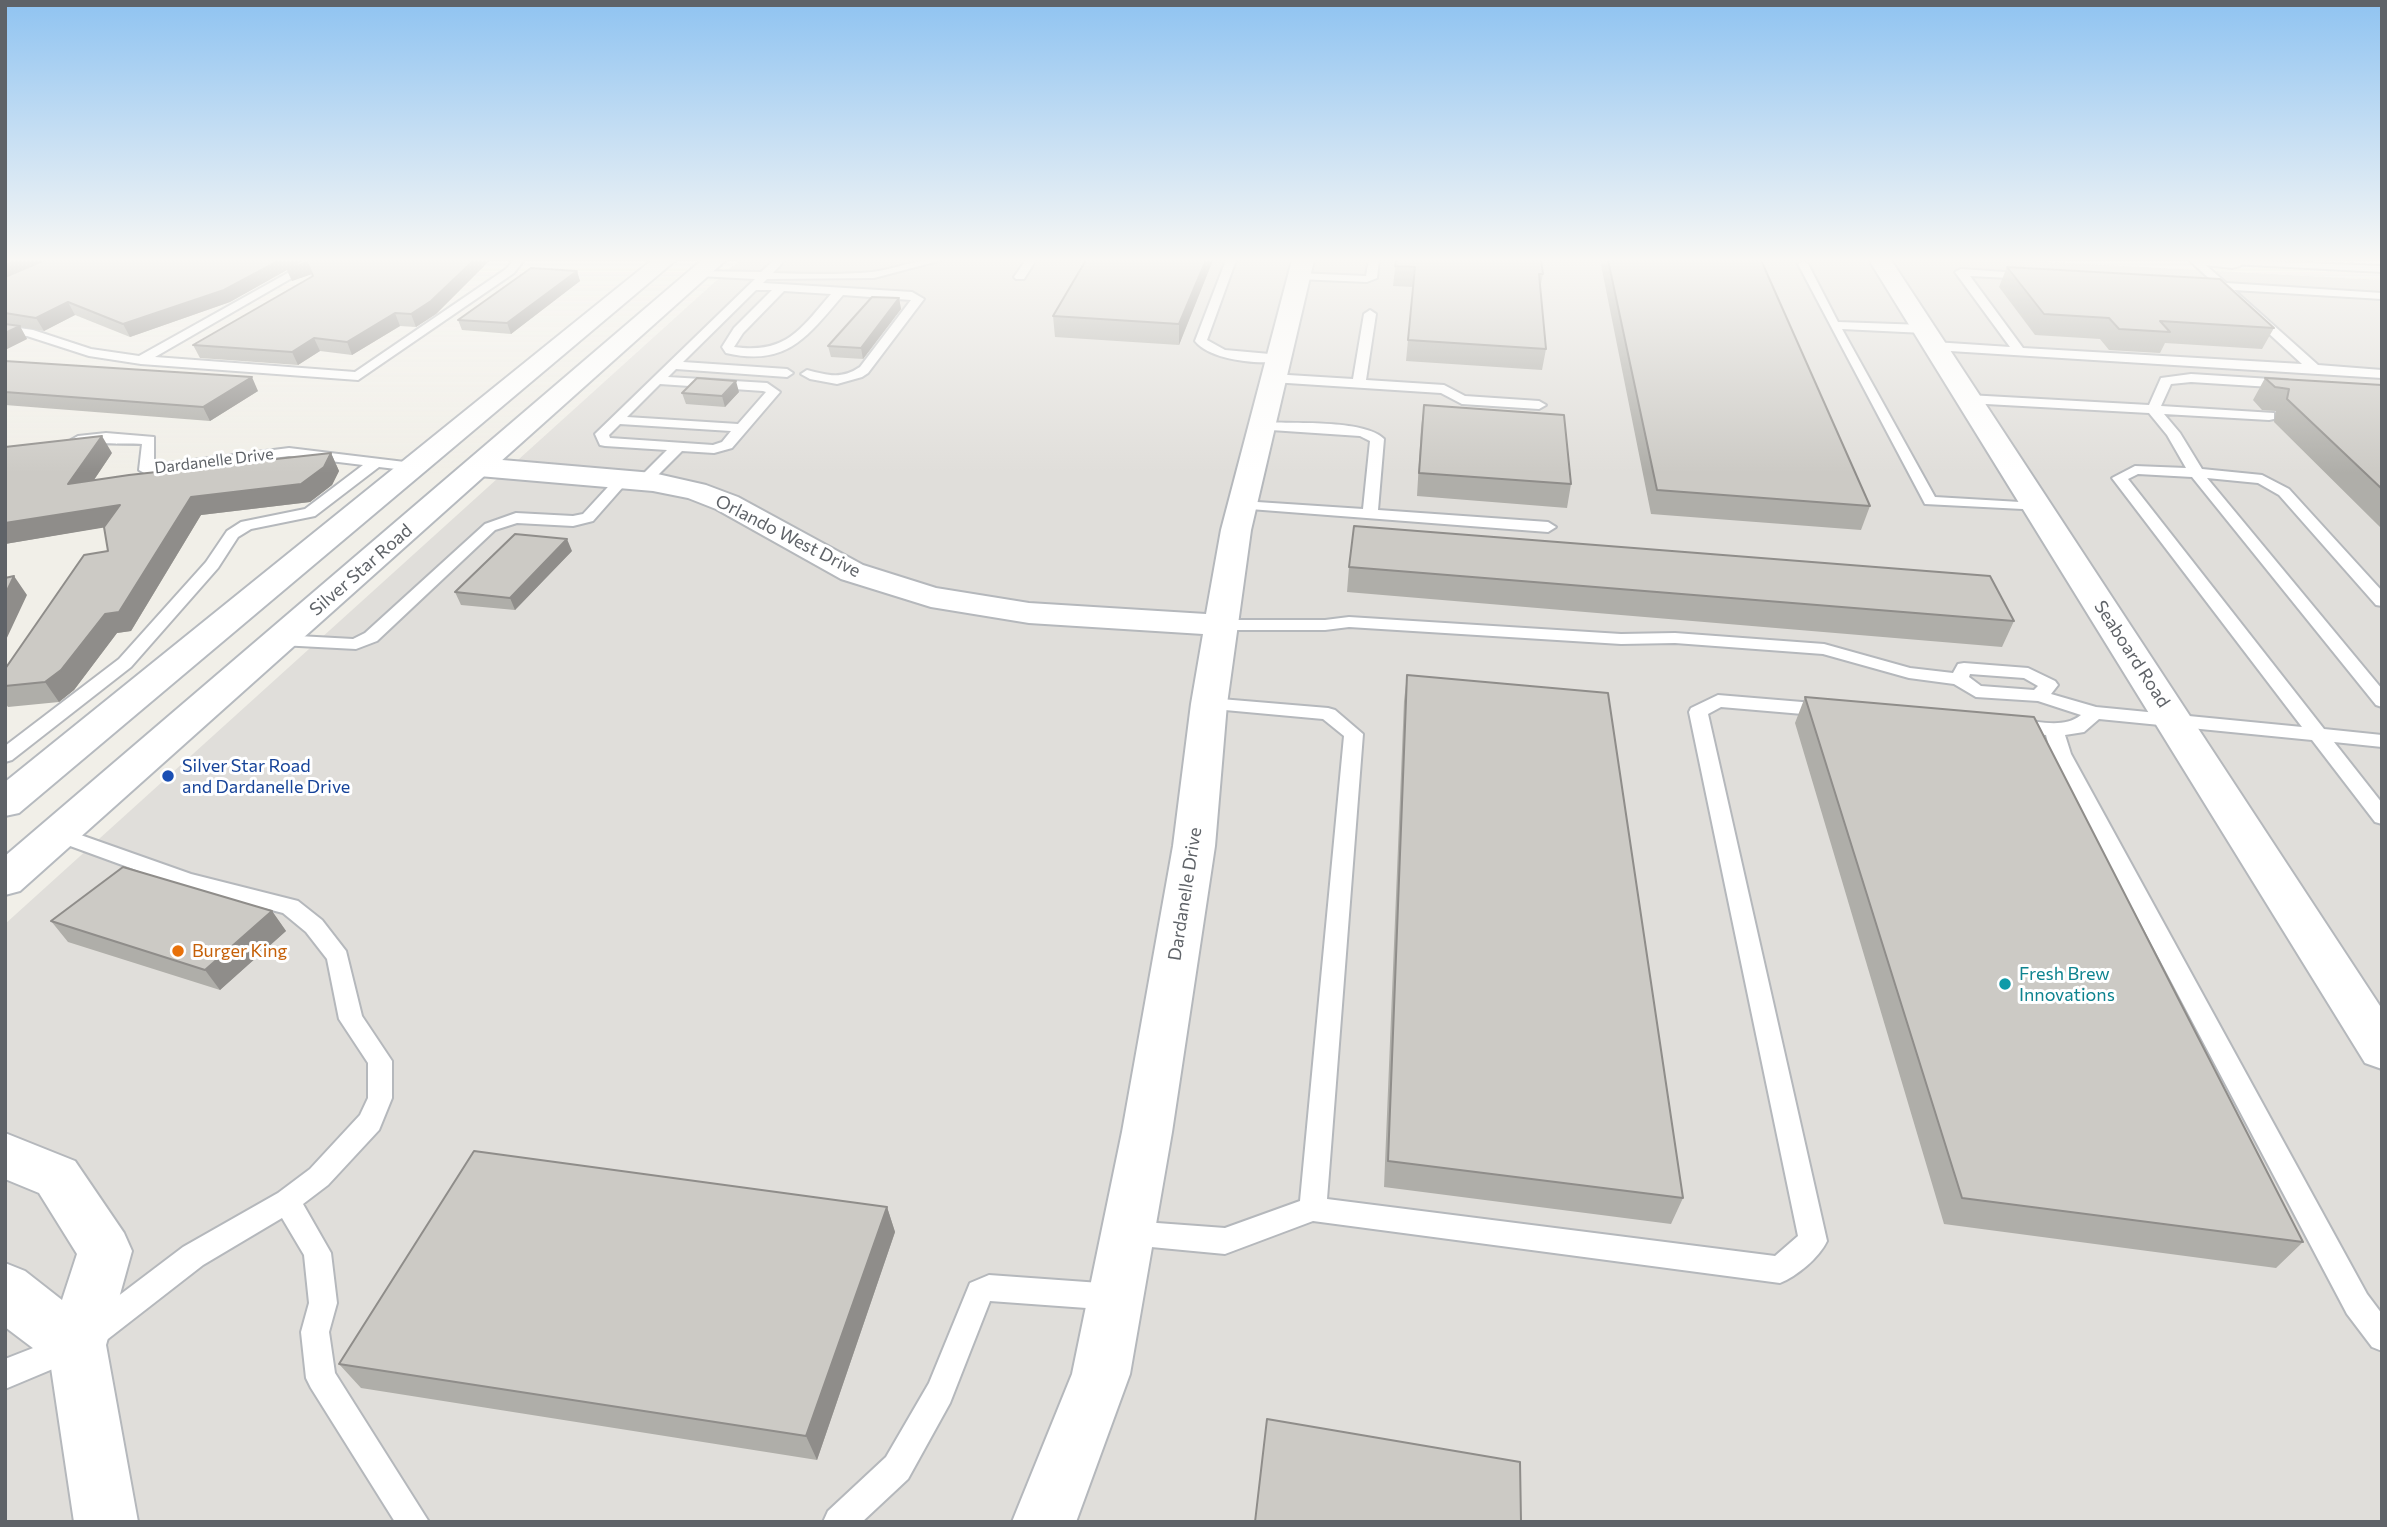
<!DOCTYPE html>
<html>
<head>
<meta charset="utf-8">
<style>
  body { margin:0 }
  #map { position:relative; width:2387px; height:1527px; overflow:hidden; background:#f1efe8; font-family:Commissioner,sans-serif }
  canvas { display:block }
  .frame { position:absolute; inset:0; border:7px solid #5f6368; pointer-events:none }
</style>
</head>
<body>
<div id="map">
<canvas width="2387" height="1527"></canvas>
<div class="frame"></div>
</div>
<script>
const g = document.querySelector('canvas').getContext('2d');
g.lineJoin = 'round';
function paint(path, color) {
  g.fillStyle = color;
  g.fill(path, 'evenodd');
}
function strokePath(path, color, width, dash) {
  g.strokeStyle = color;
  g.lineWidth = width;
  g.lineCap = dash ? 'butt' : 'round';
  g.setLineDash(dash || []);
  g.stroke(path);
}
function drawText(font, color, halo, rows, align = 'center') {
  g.font = font + ' Commissioner,sans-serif';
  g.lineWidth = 6;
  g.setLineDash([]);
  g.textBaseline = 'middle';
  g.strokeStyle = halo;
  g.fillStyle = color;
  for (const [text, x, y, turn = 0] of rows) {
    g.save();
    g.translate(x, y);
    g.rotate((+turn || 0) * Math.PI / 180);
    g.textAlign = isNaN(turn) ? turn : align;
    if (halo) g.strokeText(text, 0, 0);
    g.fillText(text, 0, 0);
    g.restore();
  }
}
const industrial = new Path2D(`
  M739 260H2012L2382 280V1522H5V924Z`);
const service = new Path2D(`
  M311 260H323L155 357 355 372 506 269 514 260H524L514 273 358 380 141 364 89 356 27 336 5 334V326L33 330 91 349 139 356Z
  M774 260H785L773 273C806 274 840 275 872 272 896 269 918 258 942 260L874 278 767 279 763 283 912 292 924 299 868 373 862 377 837 384 810 379 801 374 807 370C827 375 841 380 860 367L911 300 843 295C807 337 787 367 726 353L722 347 734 328 772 290H756L683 362 787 369 793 373 787 377 676 369 668 377 767 383 780 392 732 448 714 453 682 451 649 484H639L637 481 639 478 667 450 605 446 600 445 595 434 755 279 699 276 693 273 695 271 761 272ZM784 291 831 294C800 330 786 354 734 347L743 333ZM660 384 763 391 766 392 738 424 627 417ZM620 424 731 431 722 442 713 445 610 438 609 435Z
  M1026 260H1036L1024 279H1016L1014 277Z
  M1226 260H1236L1207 340 1225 350 1281 355V361C1258 365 1210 360 1195 341Z
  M1369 260H1379L1377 278 1367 282 1298 279 1292 276 1298 273 1366 276Z
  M2189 260H2200L2226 283 2382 293V299L2234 290 2318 365 2382 370V378L1934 350 1928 346 1934 342 2010 347 1955 272 1961 269 2034 274 2036 276 2030 279 1970 276 2023 348 2302 364Z
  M2228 260 2382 266V272L2232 264 2228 263Z
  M1803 261 1808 264 1838 322 1924 325 1930 329 1924 333 1842 329 1935 497 2037 503 2042 504 2044 507 2042 510 1925 504 1798 264Z
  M1370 310 1376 314 1366 380 1444 385 1465 396 1539 401 1546 405 1539 409 1462 404 1441 393 1272 382 1266 378 1272 374 1353 379 1364 314Z
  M2191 374 2287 380 2293 384 2287 388 2191 382 2171 384 2161 406 2274 413V419L2269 420 2164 414 2180 433 2202 469 2262 475 2289 489 2382 591V606L2376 605 2279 495 2258 483 2207 478 2382 689V707L2376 705 2192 477 2138 474 2128 479 2324 729 2382 735V747L2334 742 2382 803V824L2375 822 2312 740 2099 719 2084 732 2065 735 2071 754 2367 1294 2382 1314V1351L2372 1347 2347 1314 2051 754 2046 735 2013 732 2004 726C2017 710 2056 735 2081 715L2038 701 1976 697 1954 684 1909 678 1823 654 1675 643 1621 644 1349 627 1325 630H1220L1212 625 1220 620H1325L1349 617 1621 634 1675 633 1824 644 1910 668 1953 673 1958 664 1964 663 2028 668 2055 681 2058 685 2051 694 2096 707 2302 727 2112 478 2135 466 2186 468 2167 435 2149 413 1968 403 1961 399 1968 395 2149 405 2161 378ZM1970 674 2024 678 2038 686 2034 690 1981 686 1969 677Z
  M1261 422C1290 424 1365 419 1384 439L1378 510 1548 522 1556 527 1548 532 1237 508 1235 505 1242 501 1363 509 1370 441 1360 436 1256 429V423Z
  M106 433 154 437V465L289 448 413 463 420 467 413 471 379 467 315 516 251 529 238 537 218 568 131 667 12 760 5 762V746L119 659 206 562 227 531 241 522 305 509 363 465 289 456 146 474 139 470 142 444C129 443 77 445 71 440L78 436Z
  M623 475 630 479 593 521 573 526 517 523 495 530 377 641 356 649 280 645 271 640 280 635 353 639 365 633 485 524 516 513 573 516 583 514 618 476Z
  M1718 695 1826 704 1835 710 1826 716 1721 707 1708 714 1827 1241C1819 1258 1797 1276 1780 1283L1313 1221 1225 1254 1130 1245 1120 1242 1116 1233 1120 1224 1130 1221 1225 1228 1300 1201 1344 736 1323 719 1203 708 1200 704 1209 698 1328 708 1335 710 1363 734 1327 1199 1775 1256 1798 1236 1689 712 1691 708Z
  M58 827 191 874 298 901 322 920 346 951 362 1016 392 1061V1098L379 1130 328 1185 303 1204 331 1253 337 1303 329 1332 335 1373 429 1522H395L311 1388 306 1378 301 1332 309 1303 304 1255 282 1218 203 1265 104 1342 94 1346 84 1342 80 1332 84 1322 183 1247 278 1193 310 1169 360 1115 368 1098V1063L339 1019 327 959 306 932 283 913 180 886 51 839 48 834 51 829Z
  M989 1275 1114 1284 1124 1287 1128 1297 1124 1307 1114 1310 990 1301 950 1403 908 1479 862 1522H823L828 1511 886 1457 929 1383 970 1283Z
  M69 1334 79 1338 83 1348 79 1358 5 1389V1359Z`);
const minor = new Path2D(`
  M1292 260H1314L1251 530 1227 704 1215 846 1172 1132 1130 1374 1076 1522H1012L1072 1374 1122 1132 1173 846 1191 704 1203 634 1029 623 931 607 841 579 716 509 688 498 653 491 479 476 469 473 465 467 469 461 479 458 653 473 706 485 738 497 863 565 936 588 1029 603 1206 614 1221 530Z
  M1869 260H1891L2382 1009V1069L2365 1063Z
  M2202 260H2242L2243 261 2240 266 2232 268 2205 265Z
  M5 1133 75 1161 124 1233 132 1251 106 1345 138 1522H74L50 1361 5 1327V1263L25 1271 62 1300 77 1254 39 1193 5 1179Z`);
const secondary = new Path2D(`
  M652 260H676L19 813 5 816V782Z
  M702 260H726L20 891 5 895V856Z`);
const wall = new Path2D(`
  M5 260H490L436 314 416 327 400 326 352 355 320 351 298 365 200 358 193 345 313 276 312 274 292 281 287 270 230 302 130 337 75 315 44 331 20 327 27 339 5 350Z
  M1086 260H1213L1179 345 1055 337 1053 316Z
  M1396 260 1543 274 1540 289 1546 349 1542 370 1406 361 1413 287 1393 286Z
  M1600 260H1761L1870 506 1861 530 1651 514Z
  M2007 267 2274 328 2262 349 2165 343 2160 353 2109 350 2100 339 2035 335 1999 287Z
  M577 271 580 281 511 334 462 330 458 320Z
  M899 298 901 309 863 359 831 357 828 346Z
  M5 361 258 391 210 421 5 405Z
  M2265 378 2382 385V529L2274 422 2276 411 2262 410 2253 400Z
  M739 392 725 407 686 404 682 393Z
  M1424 405 1571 484 1567 508 1417 496 1421 428Z
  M112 453 94 480 331 453 339 471 332 485 310 502 201 515 131 631 117 633 74 690 59 702 8 707 5 703V669L108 551 104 527 5 544Z
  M572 551 515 610 461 605 455 592Z
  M1349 567 2014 621 2002 647 1347 592Z
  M1407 675 1683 1198 1671 1224 1384 1187 1404 701Z
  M1805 697 2303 1242 2276 1268 1944 1224 1795 723Z
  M272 911 286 931 220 990 68 942 51 921Z
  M887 1207 895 1232 817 1460 361 1388 339 1364Z`);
const shadedWall = new Path2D(`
  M17 260H52L5 280V265Z
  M280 260H307V262L312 274 292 281 287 270 230 302 130 337 123 324Z
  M474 260H490L436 314 416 327 411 314Z
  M1206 260H1213L1179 345V324Z
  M577 271 580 281 511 334 507 323Z
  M899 298 901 309 863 359 861 348Z
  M68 302 75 315 44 331 36 318Z
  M395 313 400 326 352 355 347 342Z
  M20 326 27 339 5 350V333Z
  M314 338 320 351 298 365 292 352Z
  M252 377 258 391 210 421 203 407Z
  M736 381 739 392 725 407 722 396Z
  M102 436 112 453 79 502 68 484Z
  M331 453 339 471 332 485 310 502 201 515 131 631 117 633 74 690 59 702 45 682 105 614 191 497Z
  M120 505 131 523 5 544V523Z
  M567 539 572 551 515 610 510 598Z
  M14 576 27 595 5 642V595Z
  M272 911 286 931 220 990 205 970Z
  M887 1207 895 1232 817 1460 806 1436Z`);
const building = new Path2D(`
  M5 260H17L5 265Z
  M45 260H280L224 290 123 324 68 302 36 318 5 313V277Z
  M302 260H474L431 301 411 314 395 313 347 342 314 338 292 352 193 345 313 276 307 262 287 269Z
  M1086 260H1206L1179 324 1053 316Z
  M1396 260H1541L1543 274H1539L1546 349 1408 340 1415 267 1395 266Z
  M1608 260H1761L1870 506 1657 490Z
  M2007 267 2220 279 2274 328 2160 321 2170 332 2119 329 2109 318 2044 314Z
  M531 268 577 271 507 323 458 320Z
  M872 297 899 298 861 348 828 346Z
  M5 324 20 326 5 333Z
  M5 361 252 377 203 407 5 392Z
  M697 378 736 381 722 396 682 393Z
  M2265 378 2382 385V489L2287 399 2289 389 2275 387Z
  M1424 405 1564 415 1571 484 1419 473Z
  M102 436 68 484 129 475 331 453 324 467 301 484 191 497 119 612 105 614 61 670 45 682 5 686V669L84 555 108 551 104 527 120 505 5 523V447Z
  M1354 526 1990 576 2014 621 1349 567Z
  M515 534 567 539 510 598 455 592Z
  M14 576 5 595V578Z
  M1407 675 1608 693 1683 1198 1388 1161Z
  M1805 697 2034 717 2303 1242 1962 1198Z
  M123 867 272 911 205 970 51 921Z
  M474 1151 887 1207 806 1436 339 1364Z
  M1267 1419 1520 1462 1521 1522H1255Z`);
const markers = [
  [168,776,7,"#1a4fb4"],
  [178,951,7,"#e8710a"],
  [2005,984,7,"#0f9aa8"]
];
const farStreetnames = [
  ["Dardanelle Drive",214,461,-7]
];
const streetNames = [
  ["Orlando West Drive",788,536,27],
  ["Silver Star Road",361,570,-41],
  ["Seaboard Road",2132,654,57],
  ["Dardanelle Drive",1185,894,-81]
];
const transitNames = [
  ["Silver Star Road",182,766],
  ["and Dardanelle Drive",182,787]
];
const foodNames = [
  ["Burger King",192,951]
];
const cultureNames = [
  ["Fresh Brew",2019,974],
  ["Innovations",2019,995]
];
paint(industrial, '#e0deda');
strokePath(service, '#b5b8bc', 4);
strokePath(minor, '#b5b8bc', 4);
strokePath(secondary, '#b6babf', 4);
paint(service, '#fff');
paint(minor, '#fff');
paint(secondary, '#fff');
paint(wall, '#afaea9');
paint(shadedWall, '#8f8d8a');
paint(building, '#cccac5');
strokePath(building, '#8f8d8a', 2);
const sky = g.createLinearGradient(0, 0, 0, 473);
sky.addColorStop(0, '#8fc3f1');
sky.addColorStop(0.55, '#f9f8f5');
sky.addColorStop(1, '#f9f8f500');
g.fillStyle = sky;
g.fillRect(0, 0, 2387, 473);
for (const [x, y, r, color] of markers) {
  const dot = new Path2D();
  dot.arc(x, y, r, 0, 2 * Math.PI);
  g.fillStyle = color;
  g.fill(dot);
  strokePath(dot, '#fff', 2.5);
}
drawText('16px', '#5f6368', '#fff', farStreetnames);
drawText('18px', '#5f6368', '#fff', streetNames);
drawText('18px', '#164399', '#fff', transitNames, 'left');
drawText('18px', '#c56008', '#fff', foodNames, 'left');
drawText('18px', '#0d838f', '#fff', cultureNames, 'left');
</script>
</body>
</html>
